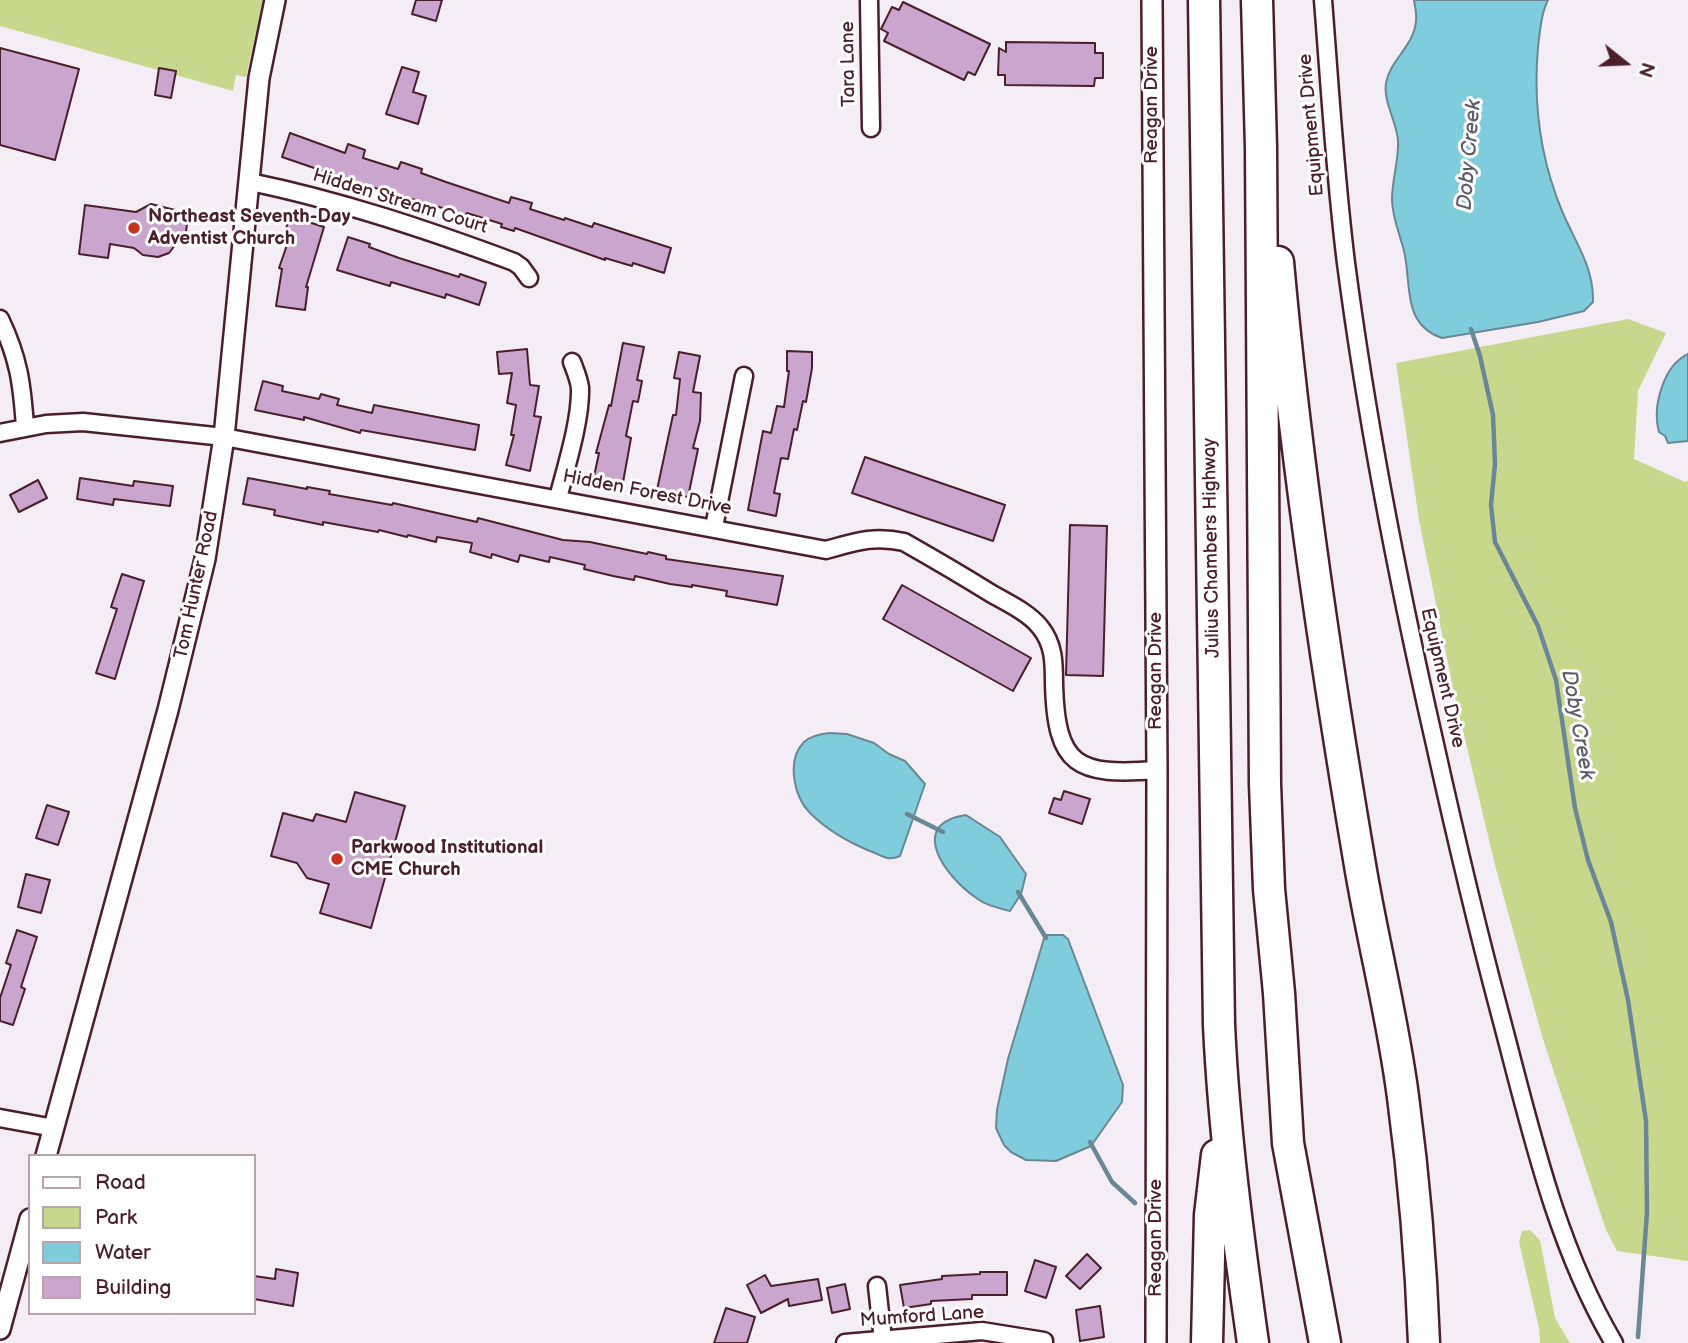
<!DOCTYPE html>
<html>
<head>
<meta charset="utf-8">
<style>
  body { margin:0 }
  #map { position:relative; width:1688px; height:1343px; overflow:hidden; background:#f4edf5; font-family:"Balsamiq Sans",sans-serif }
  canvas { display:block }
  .legend { position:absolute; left:28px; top:1154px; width:228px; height:161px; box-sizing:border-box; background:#fff; border:2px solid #b7a5aa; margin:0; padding:9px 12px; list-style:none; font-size:21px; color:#4a1f2b }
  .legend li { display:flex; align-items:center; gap:14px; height:35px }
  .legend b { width:35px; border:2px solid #b7a5aa }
  .north { position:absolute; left:1590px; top:28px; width:70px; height:70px; -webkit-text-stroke:5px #fff; paint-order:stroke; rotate:108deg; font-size:19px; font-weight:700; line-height:28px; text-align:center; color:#4a1f2b }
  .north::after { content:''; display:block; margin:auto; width:24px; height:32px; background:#4a1f2b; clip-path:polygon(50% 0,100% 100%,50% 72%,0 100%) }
</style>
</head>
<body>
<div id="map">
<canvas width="1688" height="1343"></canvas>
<ul class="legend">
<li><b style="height:9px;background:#fff"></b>Road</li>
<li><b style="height:19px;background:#c7d88d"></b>Park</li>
<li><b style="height:19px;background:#7eccdc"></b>Water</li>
<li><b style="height:19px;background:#caa5cd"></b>Building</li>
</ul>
<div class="north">N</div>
</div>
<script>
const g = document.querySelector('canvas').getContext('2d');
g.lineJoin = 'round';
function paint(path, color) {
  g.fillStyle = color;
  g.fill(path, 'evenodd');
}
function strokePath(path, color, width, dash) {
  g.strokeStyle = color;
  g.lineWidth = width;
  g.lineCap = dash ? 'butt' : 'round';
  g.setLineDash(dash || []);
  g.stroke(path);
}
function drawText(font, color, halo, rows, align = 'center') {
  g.font = font + ' "Balsamiq Sans",sans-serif';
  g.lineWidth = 6;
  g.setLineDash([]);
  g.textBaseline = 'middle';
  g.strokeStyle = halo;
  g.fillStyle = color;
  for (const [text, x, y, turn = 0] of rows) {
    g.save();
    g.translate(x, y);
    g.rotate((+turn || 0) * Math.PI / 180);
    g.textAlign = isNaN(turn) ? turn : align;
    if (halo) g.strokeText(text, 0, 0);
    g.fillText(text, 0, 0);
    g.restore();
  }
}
const green = new Path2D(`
  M0 0H263L246 77 236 75 233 91 0 26Z
  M1628 319 1666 333 1638 391 1634 459 1685 482 1688 481V1261L1617 1251 1606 1230 1542 1036 1495 865 1454 693 1419 520 1396 363Z
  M1530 1230 1540 1240 1555 1318 1570 1343H1540L1539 1328 1519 1242 1522 1231Z`);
const water = new Path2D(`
  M1414 0H1548C1541 14 1540 31 1538 47 1533 104 1540 158 1562 211 1575 242 1594 267 1593 302L1584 311 1538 322 1442 338C1401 324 1412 283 1404 251 1400 234 1392 218 1392 199 1392 180 1399 160 1398 141 1397 122 1383 102 1386 83 1390 60 1414 46 1416 21 1417 15 1415 7 1414 0Z
  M1688 354V441L1668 443 1665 436 1659 432C1652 407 1663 366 1688 354Z
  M829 733 847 734 874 743 889 754 905 761 925 784 900 856C887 862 882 855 870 851 848 842 827 830 810 813 794 797 786 760 804 742 811 736 820 734 829 733Z
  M966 815 1000 837 1026 874 1021 894 1010 911C998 908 985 905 975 897 946 877 906 824 966 815Z
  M1045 935H1063L1068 939 1123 1085 1122 1102 1091 1146 1056 1161 1026 1160 1011 1152 1004 1145 996 1128 997 1110 1008 1059Z`);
const stream = new Path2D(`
  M1471 329 1480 356 1493 415 1495 464 1491 505 1495 542 1538 626 1556 680 1575 808 1588 860 1611 922 1628 1000 1646 1121 1647 1212 1638 1337
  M907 814 943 832
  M1018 892 1046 938
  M1090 1142 1112 1182 1135 1203`);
const building = new Path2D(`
  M416 0H442L436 21 412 14Z
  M903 2 990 44 975 75 968 72 964 80 884 41 888 33 881 29 892 7 899 10Z
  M1006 42 1095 43V53H1103V78H1095L1094 86 1005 85V75H998L999 48 1006 52Z
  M0 48 79 69 55 160 0 145Z
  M402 67 419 72 413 92 426 96 418 124 386 114Z
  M159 68 176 71 171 98 155 95Z
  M290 133 345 153 348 144 365 150 363 158 398 169 401 162 422 169 421 173 446 182 509 203 511 197 532 203 530 209 564 220 565 218 592 227 594 223 671 248 664 273 633 263 632 266 605 258V260L515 228 514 231 501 227 502 224 467 213 466 215 355 182 282 157Z
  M151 204 175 210 180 217 188 218 184 244H176L169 253 158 257 143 255 134 248 110 244 108 258 79 254 85 205 136 212Z
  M290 216 324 227 306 287H308L305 310 276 306 282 269 279 268 289 239 283 238Z
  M348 237 370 244 369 247 399 258 459 277 460 274 486 283 479 305 446 294 445 298 391 282 390 286 337 270Z
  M623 343 644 347 637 380 642 381 638 402 633 401 626 436 631 438 622 488 593 481 599 453H596L609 405 611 406Z
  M527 349 530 385 539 386 534 416 541 417 530 471 506 465 514 435H511L516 405 507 403 512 373 499 374 497 352Z
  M787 351 812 352V368L806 402 803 401 797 430 794 429 788 459 781 458 774 493 780 494 776 516 748 510 763 431 771 433 777 406 784 407 789 371H787Z
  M679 352 700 356 693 392 701 393 700 421 693 448 698 449 688 497 657 490 673 415H676L680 379 674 378Z
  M263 381 283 386 282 391 319 399 321 394 339 399 337 405 372 413 374 405 479 425 475 450 361 430 360 433 304 417V420L255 410Z
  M865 457 1005 505 993 541 852 493Z
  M80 478 133 486 134 481 173 486 170 506 114 499 113 505 77 499Z
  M248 478 307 489V487L330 491 329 494 392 505 393 503 477 522 478 518 563 540 590 542 647 554 648 552 666 556V559L783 576 777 605 726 596 727 591 692 585V587L670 584 635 576 634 580 613 576 584 569 585 565 550 557 549 562 520 555 518 562 492 554 491 558 470 552 472 543 437 537 436 542 408 535 407 537 379 530 378 532 323 522V525L274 515 275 510 243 504Z
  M38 480 47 498 19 512 10 495Z
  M1070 525 1107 526 1103 676 1066 675Z
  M122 574 144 581 115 679 96 673 117 609 111 607Z
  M902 585 1031 658 1013 691 883 619Z
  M1064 791 1090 799 1082 824 1049 813 1054 798 1061 800Z
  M355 792 405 806 371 928 320 913 329 884 307 878 297 863 271 856 283 813 313 821 316 814 346 822Z
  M47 805 69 812 58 845 36 838Z
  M26 874 50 880 41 913 18 907Z
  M17 930 37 937 21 987 25 989 13 1025 0 1021V998L11 965 6 963Z
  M1087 1254 1101 1268 1080 1289 1066 1276Z
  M1035 1260 1056 1267 1046 1298 1025 1291Z
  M276 1269 298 1273 293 1306 254 1299V1276L275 1279Z
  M980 1272H1007V1295H972V1299L931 1301V1304L904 1308 900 1285 942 1279V1276L980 1274Z
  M765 1275 771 1286 818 1279 822 1300 789 1306 788 1299 761 1313 747 1285Z
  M845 1284 850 1309 832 1313 827 1288Z
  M1100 1306 1104 1337 1080 1341 1076 1310Z
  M726 1308 755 1317 747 1343H714Z`);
const minor = new Path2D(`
  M869 0 871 128
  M1323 0C1330 88 1335 175 1346 263 1367 423 1398 582 1434 740 1454 830 1475 920 1499 1010 1529 1122 1554 1242 1614 1343
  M250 182C339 200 428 230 514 262L521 267 529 278
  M0 319C19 359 22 384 25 427
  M0 433 46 424 83 422 224 437 826 550C855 542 874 535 904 542 934 559 963 576 992 594 1008 603 1029 613 1040 627 1054 644 1054 663 1054 683 1056 767 1077 776 1157 770
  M558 498C566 467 581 420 580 388 579 379 575 370 572 362
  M714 527 744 376
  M0 1118 54 1128
  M877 1286 883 1340
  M845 1343 982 1331 1044 1341`);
const tertiary = new Path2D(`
  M1152 0 1157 770 1156 1343
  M46 1156 168 710 205 559 224 437 259 78 275 0
  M0 1329 30 1219`);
const motorway = new Path2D(`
  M1204 0 1219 1025C1224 1131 1238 1237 1253 1343
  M1257 0 1261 148 1265 784 1269 889 1279 993 1288 1143 1325 1343
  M1278 262C1296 464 1326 665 1360 865 1373 943 1393 1019 1403 1097 1414 1179 1421 1261 1424 1343
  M1207 1343 1210 1215 1217 1155`);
const markers = [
  [134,228,7,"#c8321e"],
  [337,859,7,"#c8321e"]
];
const streetNames = [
  ["Tara Lane",849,64,-91],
  ["Reagan Drive",1152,105,-90],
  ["Equipment Drive",1312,125,-95],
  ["Hidden Stream Court",400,202,17],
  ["Hidden Forest Drive",647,493,11],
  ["Julius Chambers Highway",1212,548,-91],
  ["Tom Hunter Road",197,585,-78],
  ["Reagan Drive",1156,671,-90],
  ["Equipment Drive",1442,678,77],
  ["Reagan Drive",1156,1238,-90],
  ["Mumford Lane",922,1317,-4]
];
const poiNames = [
  ["Northeast Seventh-Day",148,217],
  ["Adventist Church",148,239],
  ["Parkwood Institutional",351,848],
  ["CME Church",351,870]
];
const waterNames = [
  ["Doby Creek",1470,155,-85],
  ["Doby Creek",1577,725,80]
];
paint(green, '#c7d88d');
paint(water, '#7eccdc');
strokePath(water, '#698795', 2);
strokePath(stream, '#698795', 4.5);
paint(building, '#caa5cd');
strokePath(building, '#4a1f2b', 2);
strokePath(minor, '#4a1f2b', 21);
strokePath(tertiary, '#4a1f2b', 24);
strokePath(motorway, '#4a1f2b', 35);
strokePath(minor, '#fff', 16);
strokePath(tertiary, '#fff', 19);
strokePath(motorway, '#fff', 30);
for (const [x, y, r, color] of markers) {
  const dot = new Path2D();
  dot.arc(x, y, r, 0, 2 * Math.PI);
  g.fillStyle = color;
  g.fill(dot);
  strokePath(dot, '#fff', 2.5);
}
drawText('19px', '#4a1f2b', '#fff', streetNames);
drawText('bold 19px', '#4a1f2b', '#fff', poiNames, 'left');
drawText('italic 21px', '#5c5c69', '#fff', waterNames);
</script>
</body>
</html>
